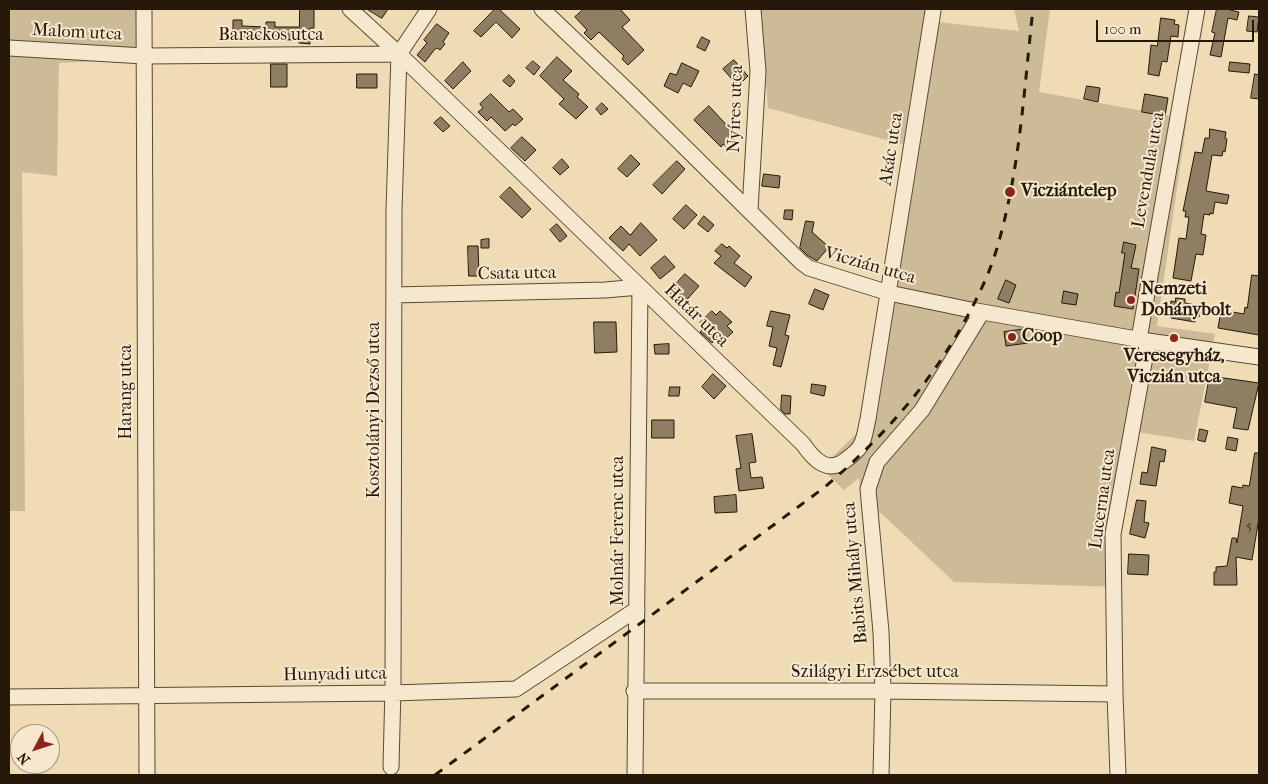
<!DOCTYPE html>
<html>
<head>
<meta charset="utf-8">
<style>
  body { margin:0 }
  #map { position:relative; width:1268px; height:784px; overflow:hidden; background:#efdbb4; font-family:"IM FELL French Canon",serif }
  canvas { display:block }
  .frame { position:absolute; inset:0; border:10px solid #27190a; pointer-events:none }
  .north { position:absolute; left:10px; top:724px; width:50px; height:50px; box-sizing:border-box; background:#f5e8ce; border:1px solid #a39580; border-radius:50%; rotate:230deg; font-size:14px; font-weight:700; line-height:20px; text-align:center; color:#27190a }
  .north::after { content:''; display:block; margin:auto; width:18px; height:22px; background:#8f2418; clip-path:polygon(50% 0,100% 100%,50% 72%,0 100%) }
  .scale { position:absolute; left:1096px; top:20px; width:158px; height:22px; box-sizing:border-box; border:2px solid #27190a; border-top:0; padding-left:6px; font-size:15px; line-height:18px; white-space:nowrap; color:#27190a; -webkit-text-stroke:4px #f5e8ce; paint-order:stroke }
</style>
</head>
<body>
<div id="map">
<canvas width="1268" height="784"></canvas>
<div class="frame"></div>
<div class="north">N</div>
<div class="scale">100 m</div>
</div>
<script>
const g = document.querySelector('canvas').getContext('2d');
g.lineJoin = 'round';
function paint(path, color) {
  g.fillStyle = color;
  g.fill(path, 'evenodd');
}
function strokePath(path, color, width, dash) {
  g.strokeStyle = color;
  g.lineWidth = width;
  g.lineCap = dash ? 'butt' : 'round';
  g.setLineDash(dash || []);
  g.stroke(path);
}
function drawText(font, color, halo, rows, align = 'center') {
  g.font = font + ' "IM FELL French Canon",serif';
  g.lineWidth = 4;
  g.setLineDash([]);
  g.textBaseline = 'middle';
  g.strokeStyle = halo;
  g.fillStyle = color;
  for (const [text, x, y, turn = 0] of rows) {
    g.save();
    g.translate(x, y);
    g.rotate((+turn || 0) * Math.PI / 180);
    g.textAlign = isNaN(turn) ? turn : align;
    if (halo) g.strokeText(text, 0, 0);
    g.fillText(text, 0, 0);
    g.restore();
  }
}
const green = new Path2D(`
  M9 9H139L140 59 59 63 57 176 22 172 25 511H9Z
  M760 9H928L927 21 1019 31 1014 9H1050L1039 92 1187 119 1157 326 1215 334 1194 441 1137 432 1120 537 1121 587 954 582 881 513 862 514 859 478 844 490 821 468 858 432 884 279 909 146 768 108Z`);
const building = new Path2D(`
  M300 9H314V28H310V44L299 43V40L233 39V20H242V26L266 27V22H275V27H299Z
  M367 9H388L382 18Z
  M495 9H499L520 29 512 38 496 22 481 37 474 31Z
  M584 9H620L630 20 622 27 644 50 628 65 622 59 624 56 599 32 591 40 584 33 587 30 575 17Z
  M1217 9H1230V10L1239 12 1237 20 1228 18 1221 57 1210 55 1215 33 1212 32Z
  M1249 16 1259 17 1257 32 1247 31Z
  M1161 18 1175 20 1174 24 1179 25 1178 37 1171 36 1167 62 1162 61 1159 76 1148 74 1151 45 1157 46Z
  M437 24 449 33 443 42 445 44 440 50 437 48 435 49 425 62 417 55 427 43 424 40Z
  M702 37 710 41 705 51 697 47Z
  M557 57 572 71 563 80 579 94 577 97 588 107 576 119 559 104 564 99 540 76Z
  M734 60 748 76 738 86 723 69Z
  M533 61 540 67 534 75 526 68Z
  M463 62 471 71 453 89 445 81Z
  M1230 62 1250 64 1249 73 1229 71Z
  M682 63 699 71 691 87 683 83 678 93 664 86 670 73 676 75Z
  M271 64H287V87H271Z
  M357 74H377V88H357Z
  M1255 74 1259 75V99L1251 98Z
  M509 75 515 81 510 87 503 81Z
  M1087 86 1100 88 1098 102 1084 99Z
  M491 94 509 112 513 109 523 119 515 126 513 124 505 131 491 117 487 121 478 112 483 108 480 104Z
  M1145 94 1168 98 1165 116 1142 112Z
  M602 103 608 109 601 115 596 109Z
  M709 106 734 133 732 135 735 138 727 147 723 144 721 147 694 120Z
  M441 117 450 126 443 132 434 123Z
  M1210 129 1226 132 1225 138 1227 139 1225 152 1223 151 1222 156 1212 155 1206 191 1229 195 1227 204 1215 202 1213 214 1210 213V215L1204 214 1201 234 1206 235 1203 255 1196 254 1191 281 1173 278 1179 238 1186 239 1189 217H1185L1186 211H1183L1195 152 1202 153 1205 138H1209Z
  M522 137 536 150 525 161 511 148Z
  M631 155 640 164 627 177 618 169Z
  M562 159 569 167 560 175 553 168Z
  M677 161 685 169 662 194 653 185Z
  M764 174 780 176 779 188 762 186Z
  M510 187 531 209 522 218 500 197Z
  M686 205 697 215 684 229 673 219Z
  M785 210H793L792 220 784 219Z
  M704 216 714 225 708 232 698 224Z
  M806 221 814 222 812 232 829 247 817 261 807 255 800 248Z
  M641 223 657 240 640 256 629 244 623 251 609 238 621 226 630 235Z
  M557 224 567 236 560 242 550 230Z
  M489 239V248H481V240Z
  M1124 242 1136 245 1131 268 1139 269 1133 309 1114 306 1116 292 1119 293 1125 253H1122Z
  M722 244 727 248 729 246 740 256 734 263 752 277 745 287 714 263 721 256 715 251Z
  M468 246H478L479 276H469Z
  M665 256 675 267 660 279 651 268Z
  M685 274 699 286 684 303 677 297 675 300 668 293Z
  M1252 275 1259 276V335L1218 328 1221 310 1244 314 1245 307 1247 308Z
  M1006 280 1016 285 1009 303 998 299Z
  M815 289 829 295 823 310 809 304Z
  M1064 291 1078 294 1076 305 1062 303Z
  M1176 298 1185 299V303L1201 306 1199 317 1196 316 1195 322 1171 318 1172 312H1169L1171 301 1175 302Z
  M712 311 716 315 720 311 732 322 727 326 733 332 722 342 717 337 712 343 700 332 705 327 700 323Z
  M771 311 790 315 785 335 789 336 781 367 773 365 777 348 769 346 773 327 767 326Z
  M594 322H616L617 352 595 353Z
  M1026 329 1028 343 1006 346 1004 332Z
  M669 344V354H655L654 345Z
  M713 374 726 386 714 399 702 387Z
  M1210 376 1259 383 1248 430 1233 428 1237 408 1205 402Z
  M812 384 826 386 824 396 811 393Z
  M670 387H680L679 396H669Z
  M782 395 791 396 790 414H785L781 410Z
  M652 420H674V438H652Z
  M1200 429 1208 431 1205 442 1198 440Z
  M752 434 756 462 749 463 751 478 762 477 764 488 739 491 736 469 741 468 736 436Z
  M1228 437 1238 439 1236 451 1226 449Z
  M1152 447 1166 450 1164 462 1160 461 1156 486 1140 484 1142 472 1147 473Z
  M1255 453H1259V518L1252 560 1236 557 1237 585H1214V572H1216V567L1227 566 1232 538H1236L1237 543 1243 506 1229 503 1232 486 1242 488 1243 485 1249 486Z
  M736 495 737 512 715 513 714 497Z
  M1137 500 1146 501 1144 522 1149 523 1145 538 1130 534Z
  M1129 554 1149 555 1148 575 1128 574Z`);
const minor = new Path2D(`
  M144 9 147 775
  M350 9 399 54 803 444C814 460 828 475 847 459 852 455 858 451 861 445 865 438 866 427 868 419L933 11
  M542 9 630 93 801 262 809 268 889 293 971 310 1148 341 1259 357
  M9 48 144 56 399 54
  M399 54 429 9
  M750 210 758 71 753 9
  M394 295 605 290 640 287 635 775
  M1139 339 1197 9
  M634 691H883L1115 694
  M9 697 393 693 516 689 637 609
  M391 767 393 687 394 210 399 54
  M881 775 883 691 881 632 868 489 877 462 922 410 982 312
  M1118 775 1115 694 1113 534 1148 341`);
const rail = new Path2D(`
  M435 775 825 487C884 436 929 386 967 317 979 295 990 272 997 248 1020 170 1024 89 1033 9`);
const markers = [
  [1010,192,6,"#8f2418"],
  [1131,300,5,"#8f2418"],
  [1012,337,5,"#8f2418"],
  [1174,338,5,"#8f2418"]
];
const numberNames = [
  ["5",1249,526]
];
const streetNames = [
  ["Malom utca",77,33,3],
  ["Barackos utca",271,36],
  ["Nyíres utca",736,109,-88],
  ["Akác utca",892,149,-81],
  ["Levendula utca",1149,170,-80],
  ["Viczián utca",870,266,16],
  ["Csata utca",517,274,-1],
  ["Határ utca",696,316,44],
  ["Harang utca",127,392,-90],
  ["Kosztolányi Dezső utca",375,410,-90],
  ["Lucerna utca",1103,499,-82],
  ["Molnár Ferenc utca",619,531,-90],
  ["Babits Mihály utca",856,573,-95],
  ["Szilágyi Erzsébet utca",875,673],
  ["Hunyadi utca",335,675,-1]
];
const poiNames = [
  ["Vicziántelep",1021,192],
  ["Nemzeti",1141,290],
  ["Dohánybolt",1141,311],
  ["Coop",1022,337],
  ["Veresegyház,",1174,357,"center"],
  ["Viczián utca",1174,378,"center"]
];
paint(green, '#cdba97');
paint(building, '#8f7e62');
strokePath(building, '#27190a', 1);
strokePath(minor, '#594a34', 17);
strokePath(minor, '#f5e8ce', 15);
strokePath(rail, '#27190a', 3, [9, 9]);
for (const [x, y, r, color] of markers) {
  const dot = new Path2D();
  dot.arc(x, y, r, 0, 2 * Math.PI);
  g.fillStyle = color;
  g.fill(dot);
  strokePath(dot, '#f5e8ce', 2);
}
drawText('15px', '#413220', null, numberNames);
drawText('18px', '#27190a', '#f5e8ce', streetNames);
drawText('bold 18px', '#27190a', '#f5e8ce', poiNames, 'left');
</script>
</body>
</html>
